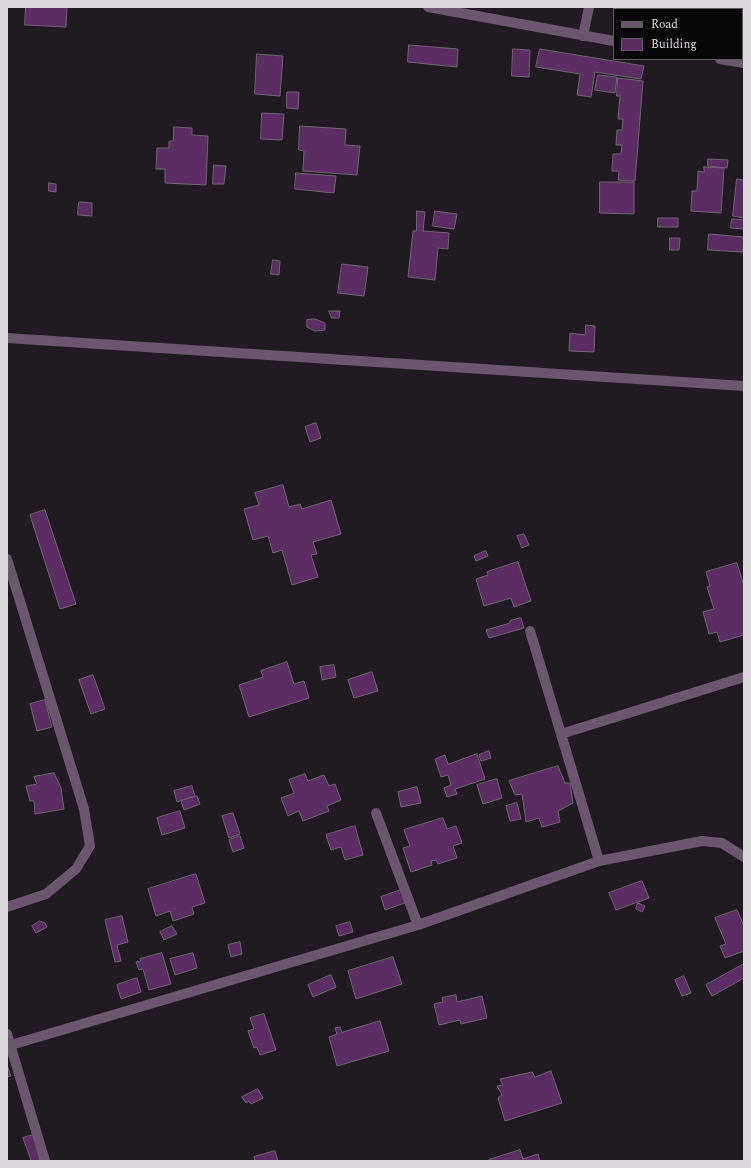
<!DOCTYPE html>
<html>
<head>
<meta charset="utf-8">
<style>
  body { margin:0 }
  #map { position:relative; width:751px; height:1168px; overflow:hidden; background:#221a23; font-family:Spectral,serif }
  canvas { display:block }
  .frame { position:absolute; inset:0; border:8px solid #ddd8de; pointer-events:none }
  .legend { position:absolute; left:613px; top:8px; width:130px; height:52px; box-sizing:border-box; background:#09060a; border:1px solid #5e5a5f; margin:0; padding:5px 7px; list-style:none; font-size:12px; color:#ddd8de }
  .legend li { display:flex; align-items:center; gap:8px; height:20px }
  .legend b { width:20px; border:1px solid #5e5a5f }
</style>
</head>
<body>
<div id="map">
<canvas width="751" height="1168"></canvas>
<div class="frame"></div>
<ul class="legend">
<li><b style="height:5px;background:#6b556f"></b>Road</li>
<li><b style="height:11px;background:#5c2c65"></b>Building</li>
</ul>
</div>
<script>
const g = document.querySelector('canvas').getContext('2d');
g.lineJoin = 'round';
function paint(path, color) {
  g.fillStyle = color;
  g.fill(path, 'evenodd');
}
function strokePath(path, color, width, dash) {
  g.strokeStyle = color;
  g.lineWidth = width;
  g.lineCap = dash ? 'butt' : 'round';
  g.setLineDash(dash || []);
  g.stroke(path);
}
const building = new Path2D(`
  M26 7H67L66 27 25 25Z
  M646 7H686V9H646Z
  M724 7H744L742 19V9H723Z
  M409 45 458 49 457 67 408 62Z
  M513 49 530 50 529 77 512 76Z
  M540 49 644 66 641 79 595 72 591 97 577 95 580 74 536 67Z
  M257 54 283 56 280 96 255 94Z
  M598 75 617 77 615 93 595 90Z
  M618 78 643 81 635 181 618 180 619 171H612L613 154H621L622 145H616L617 130H622L623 119H618L620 96H617Z
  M287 92H299L298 109 287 108Z
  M262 113 284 114 282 140 261 139Z
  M300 126 346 129 345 145 360 146 357 175 303 171 304 151 299 150Z
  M174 127 192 128V135L208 136 206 185 165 183V169H156L157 148H169V141H173Z
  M708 159 728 160 727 168 708 166Z
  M214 165 226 166 224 184H213Z
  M704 167 724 168 721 213 691 211 692 191H697L698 171 704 172Z
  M296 173 336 176 334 193 295 189Z
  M737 179 744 180V218L733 216Z
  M600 182H634V214L600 213Z
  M49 183 56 184V192L49 191Z
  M79 202 92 203V216L78 215Z
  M417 211 425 212 423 231 449 233 448 249 438 248 435 280 408 277 413 231H416Z
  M435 211 457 214 454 229 433 226Z
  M658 218H678V227H658Z
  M732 219 744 220V229L731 228Z
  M709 234 744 237 743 252 708 250Z
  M670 238H680L679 250H670Z
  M273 260 280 261 279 275 271 274Z
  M342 264 368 267 364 296 338 293Z
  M329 311H340L339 318H332Z
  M315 319 325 323V330L315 331 307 327V320Z
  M586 325 595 326 594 352 569 351 570 333 585 335Z
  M316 423 321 438 310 442 305 427Z
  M283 485 289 507 300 504 302 509 331 500 341 534 313 542 317 554 311 555 318 577 292 585 282 550 273 553 268 536 253 540 244 509 259 505 255 493Z
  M45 510 76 604 60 609 30 515Z
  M524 534 529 545 522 548 517 536Z
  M486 551 488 556 476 561 474 556Z
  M518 562 531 601 514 607 511 598 484 606 476 579 488 575 487 572Z
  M737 563 744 586V635L720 642 717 632 709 634 703 612 714 609 707 587 710 586 706 572Z
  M521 618 524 628 489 638 486 630 510 623V621Z
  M287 662 294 684 304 681 309 698 249 717 239 685 263 677 261 671Z
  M334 665 336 677 322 680 320 667Z
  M372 672 378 691 354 698 348 680Z
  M93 675 105 709 91 714 79 680Z
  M45 700 52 727 37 731 30 704Z
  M489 751 491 758 481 761 479 755Z
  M477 754 485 779 455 789 457 794 447 797 444 788 451 785 448 775 441 777 435 759 445 755 448 764Z
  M558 766 565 783H570L573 803 558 811 560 822 542 827 539 818 526 822 522 794 515 795 509 781Z
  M54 773 61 788 64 809 35 814 34 801H30L26 786 37 784 34 777Z
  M305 774 308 781 324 775 329 786 335 784 341 800 327 806 329 811 303 821 299 811 288 816 281 798 294 793 289 780Z
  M497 779 502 798 483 804 477 785Z
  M192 786 195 796 177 802 174 791Z
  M417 787 421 803 401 807 398 792Z
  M197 796 200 804 184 810 181 801Z
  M517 803 521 819 510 821 506 806Z
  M180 811 185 828 162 835 157 818Z
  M233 813 240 834 229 838 222 816Z
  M443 818 447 829 456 826 462 843 453 846 457 858 438 864 436 860 431 861 432 865 411 872 403 848 410 846 404 830Z
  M355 826 363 855 345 860 341 847 331 850 326 835Z
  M240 836 244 848 233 852 229 840Z
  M196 874 205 903 192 907 194 914 173 921 170 911 156 916 148 889Z
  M642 881 649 898 616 910 609 893Z
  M401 890 405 903 385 910 381 897Z
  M638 903 645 906 642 912 636 909Z
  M737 910 744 926V951L725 958 720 946 726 944 715 918Z
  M122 916 128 942 117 945 121 961 115 962 105 920Z
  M40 921 45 923 47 927 36 933 32 926Z
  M350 922 353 932 339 936 336 926Z
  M172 926 177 934 164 940 160 932Z
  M240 942 242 954 231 957 228 945Z
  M162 953 171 984 149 990 143 969 139 970 136 962 141 961 140 959Z
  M193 953 197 968 175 975 170 959Z
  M393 957 402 984 356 999 348 971Z
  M744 964V978L712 996 706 985Z
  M331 975 336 987 313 997 308 985Z
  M684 976 691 993 682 996 675 980Z
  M137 978 141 992 121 999 117 985Z
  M456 995 457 1002 482 996 487 1018 461 1024 460 1020 439 1025 434 1004 443 1002 442 998Z
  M264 1014 276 1050 260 1055 257 1047 254 1048 248 1031 254 1029 250 1018Z
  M380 1021 389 1051 337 1066 329 1037 337 1034 335 1028 340 1027 342 1032Z
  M7 1065 11 1076 7 1077Z
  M551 1071 562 1103 505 1121 498 1098 502 1095 497 1086 503 1085 500 1079 532 1072 535 1077Z
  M258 1089 263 1098 251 1104 249 1101 246 1103 242 1097Z
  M33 1135 42 1161H28L31 1160 23 1138Z
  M520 1150 523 1159 538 1154 540 1161H489V1160Z
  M275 1151 278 1161H255L254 1157Z`);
const minor = new Path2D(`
  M428 7 614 41
  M583 36 589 7
  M720 59 744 63
  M7 338 744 386
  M7 559 84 809 90 846 76 869 46 894 7 907
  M530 631 561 734
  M744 677 561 734 599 861 702 841 722 843 744 857
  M376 813 418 925
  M7 1034 45 1161
  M11 1045 418 925 599 861`);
paint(building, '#5c2c65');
strokePath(building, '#6e6570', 1);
strokePath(minor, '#6b556f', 10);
</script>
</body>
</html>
